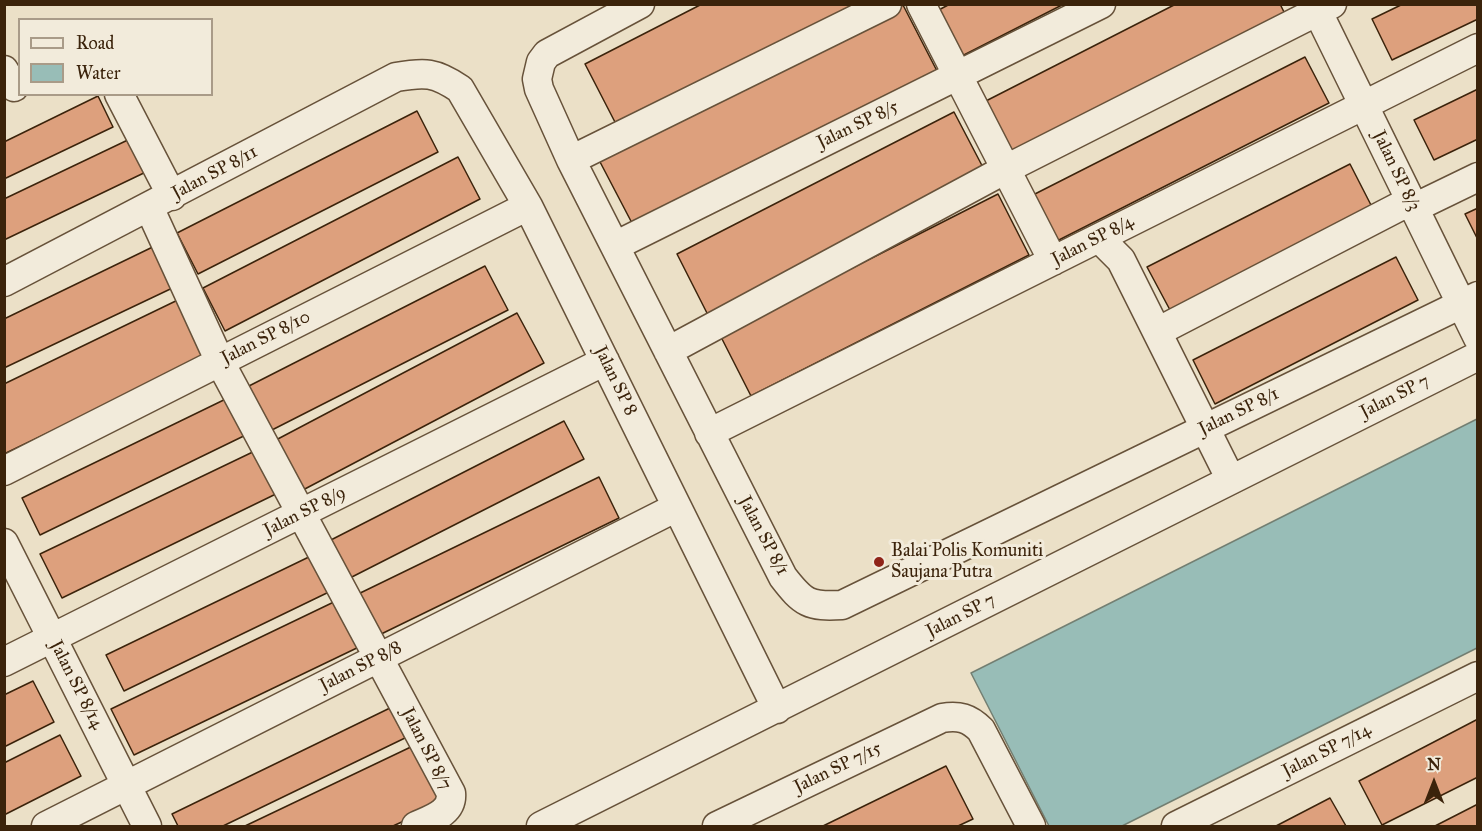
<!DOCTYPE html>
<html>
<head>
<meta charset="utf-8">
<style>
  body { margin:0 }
  #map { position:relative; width:1482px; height:831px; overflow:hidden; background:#ebe0c7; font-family:"IM FELL Great Primer",serif }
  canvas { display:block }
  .frame { position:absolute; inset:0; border:6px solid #3b230b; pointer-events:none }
  .legend { position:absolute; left:18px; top:18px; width:195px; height:78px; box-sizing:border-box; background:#f2ebdb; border:2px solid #a99b88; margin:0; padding:8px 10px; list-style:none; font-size:18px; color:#3b230b }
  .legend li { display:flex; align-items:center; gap:12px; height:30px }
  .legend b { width:30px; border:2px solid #a99b88 }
  .north { position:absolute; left:1404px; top:753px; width:60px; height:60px; -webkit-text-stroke:4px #f2ebdb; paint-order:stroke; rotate:0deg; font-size:16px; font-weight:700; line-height:24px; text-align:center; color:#3b230b }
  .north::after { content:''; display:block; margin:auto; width:21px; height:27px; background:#3b230b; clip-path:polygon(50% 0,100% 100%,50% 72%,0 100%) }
</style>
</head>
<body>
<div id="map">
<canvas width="1482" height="831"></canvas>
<div class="frame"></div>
<ul class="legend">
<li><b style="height:8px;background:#f2ebdb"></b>Road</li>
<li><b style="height:16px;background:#98bdb7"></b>Water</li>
</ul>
<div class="north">N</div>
</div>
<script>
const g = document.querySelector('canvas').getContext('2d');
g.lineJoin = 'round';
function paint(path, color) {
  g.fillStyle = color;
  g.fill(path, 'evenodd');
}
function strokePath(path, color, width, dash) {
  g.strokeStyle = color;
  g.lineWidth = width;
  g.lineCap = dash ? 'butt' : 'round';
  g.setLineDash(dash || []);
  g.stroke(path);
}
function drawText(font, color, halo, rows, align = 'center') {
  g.font = font + ' "IM FELL Great Primer",serif';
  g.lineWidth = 6;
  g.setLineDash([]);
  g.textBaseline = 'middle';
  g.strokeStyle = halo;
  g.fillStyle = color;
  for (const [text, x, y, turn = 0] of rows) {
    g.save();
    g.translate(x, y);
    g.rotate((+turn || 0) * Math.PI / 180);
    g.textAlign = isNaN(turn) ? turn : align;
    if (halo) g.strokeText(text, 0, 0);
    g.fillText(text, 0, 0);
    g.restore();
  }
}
const water = new Path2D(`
  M1477 419V648L1122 826H1049L971 673Z`);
const building = new Path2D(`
  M702 4H856L617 126 585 64Z
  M950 4H1064L956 59 933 13Z
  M1176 4H1280L1288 20 1010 161 980 104Z
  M1403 4H1478V19L1392 60 1372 19Z
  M903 5 937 71 633 225 599 160Z
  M1305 57 1329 103 1051 244 1027 198Z
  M1478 89V139L1434 160 1414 120Z
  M98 96 113 127 4 179V142Z
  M417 111 438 152 198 274 177 233Z
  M954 112 988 177 710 319 677 254Z
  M132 138 148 171 4 240V199Z
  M458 157 480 199 225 331 203 288Z
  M1350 164 1372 207 1170 310 1147 267Z
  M998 194 1029 255 751 396 720 335Z
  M1478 208V240L1465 214Z
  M163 242 183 283 4 368V319Z
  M1396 257 1418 300 1215 404 1193 360Z
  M485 266 508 310 268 432 245 388Z
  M184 297 212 354 4 454V384Z
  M517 313 544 363 301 491 274 441Z
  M234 395 252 432 40 535 22 498Z
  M564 421 584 459 344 581 325 543Z
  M259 449 280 492 62 598 40 554Z
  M599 477 619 518 373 638 352 597Z
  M313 555 331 591 124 691 106 655Z
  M338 600 361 646 134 755 111 709Z
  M33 681 54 722 4 747V695Z
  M390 708 405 738 223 826H178L172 814Z
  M1478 719V777L1382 825 1359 781Z
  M60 735 81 776 4 815V763Z
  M415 745 443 803 393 826H245Z
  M946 766 973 819 958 826H823Z
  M1330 798 1346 826H1276Z
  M1478 804V826H1435Z`);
const minor = new Path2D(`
  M640 4 547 54 541 62 537 79 539 89 571 160 783 577C803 603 809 607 842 605L1478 296
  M921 4 1053 261
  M1314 4 1478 338
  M4 70 14 87
  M119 94 172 196
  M571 160 887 4
  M149 207 220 362 451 793C453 813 431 819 416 826
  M1414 208 1478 177
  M1099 238 1121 260 1231 480
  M615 246 1101 4
  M4 282 396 77C425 72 435 72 460 89L528 206 777 709
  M1157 332 1410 201
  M668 351 1006 169 1332 4
  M709 433 1478 48
  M4 471 528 206
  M4 543 147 826
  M4 662 605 361
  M46 826 677 507
  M541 826 1478 356
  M717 826 942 718C959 715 969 718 981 730L1031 826
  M1176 826 1478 676`);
const markers = [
  [879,562,6,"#8f2418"]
];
const streetNames = [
  ["Jalan SP 8/5",858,125,-26],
  ["Jalan SP 8/3",1396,171,64],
  ["Jalan SP 8/11",215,173,-28],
  ["Jalan SP 8/4",1093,241,-27],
  ["Jalan SP 8/10",266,338,-27],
  ["Jalan SP 8",615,381,64],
  ["Jalan SP 7",1395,397,-27],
  ["Jalan SP 8/1",1239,412,-26],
  ["Jalan SP 8/9",305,512,-27],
  ["Jalan SP 8/1",763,536,62],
  ["Jalan SP 7",961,616,-27],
  ["Jalan SP 8/8",361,667,-27],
  ["Jalan SP 8/14",76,685,63],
  ["Jalan SP 8/7",426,749,63],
  ["Jalan SP 7/14",1327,751,-27],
  ["Jalan SP 7/15",838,768,-26]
];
const poiNames = [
  ["Balai Polis Komuniti",891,552],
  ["Saujana Putra",891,573]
];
paint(water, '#98bdb7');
strokePath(water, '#737f72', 1.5);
paint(building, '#dda07d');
strokePath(building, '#3b230b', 1.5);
strokePath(minor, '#67523a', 31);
strokePath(minor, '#f2ebdb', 28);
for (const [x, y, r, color] of markers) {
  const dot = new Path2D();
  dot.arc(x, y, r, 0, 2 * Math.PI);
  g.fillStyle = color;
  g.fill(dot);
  strokePath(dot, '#f2ebdb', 2);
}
drawText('18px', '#3b230b', '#f2ebdb', streetNames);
drawText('18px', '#3b230b', '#f2ebdb', poiNames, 'left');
</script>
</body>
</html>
